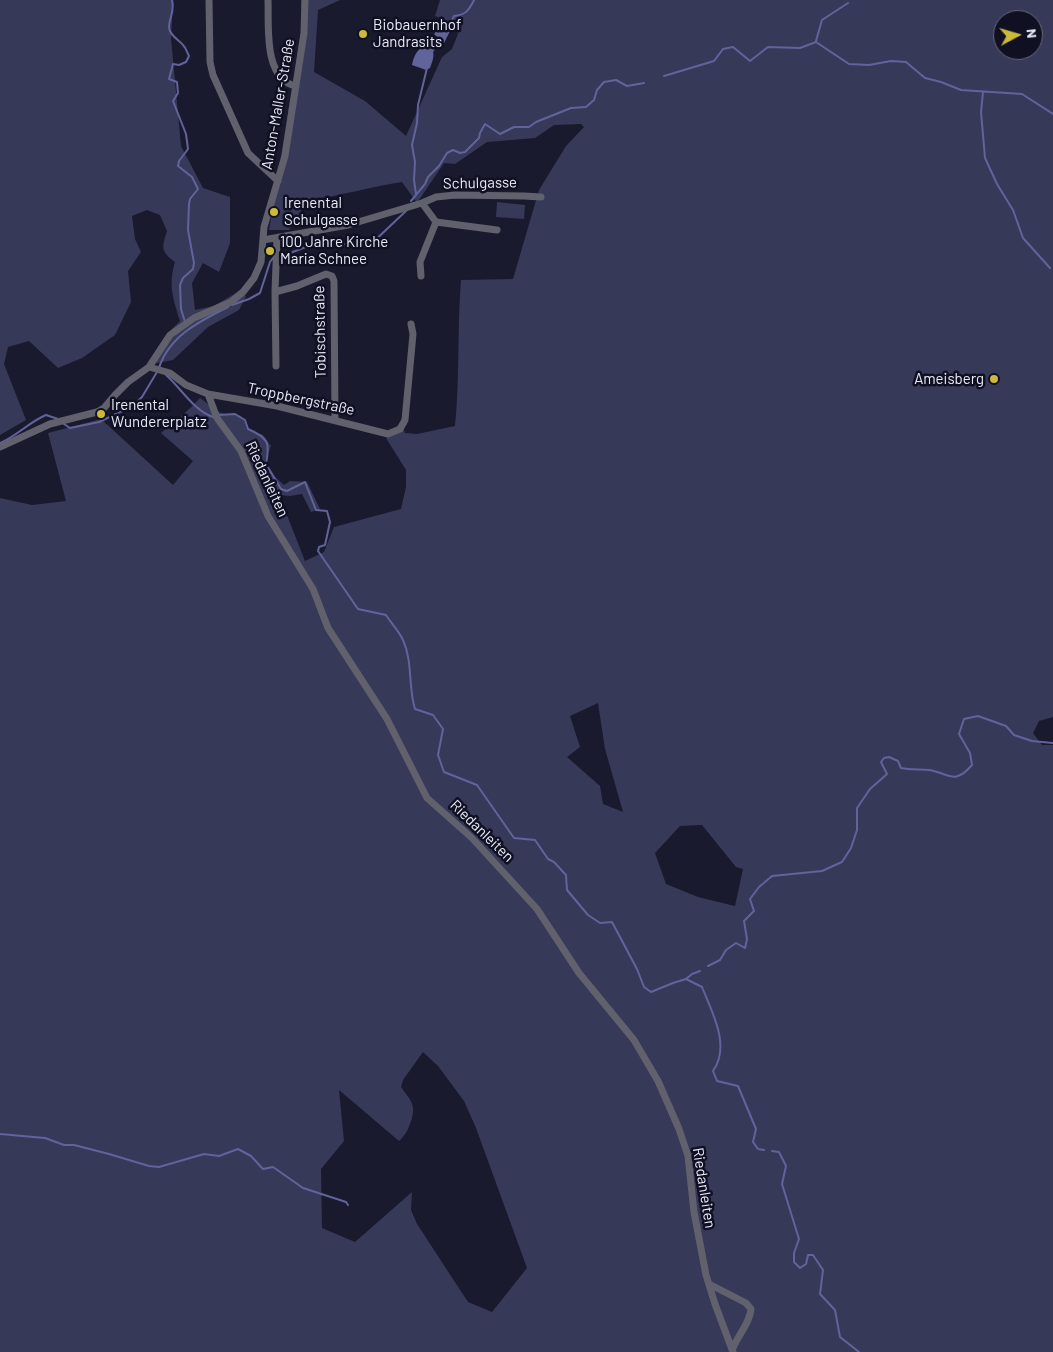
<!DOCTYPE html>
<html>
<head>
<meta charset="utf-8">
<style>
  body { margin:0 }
  #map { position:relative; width:1053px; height:1352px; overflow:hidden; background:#191a2d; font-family:Barlow,sans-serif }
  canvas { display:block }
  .north { position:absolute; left:993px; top:10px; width:50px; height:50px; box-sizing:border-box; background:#101023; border:1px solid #676778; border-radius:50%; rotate:84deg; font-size:14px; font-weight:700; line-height:20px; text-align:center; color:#e9eaf8 }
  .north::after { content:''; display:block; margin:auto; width:18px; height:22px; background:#ccb939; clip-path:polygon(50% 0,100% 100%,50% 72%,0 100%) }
</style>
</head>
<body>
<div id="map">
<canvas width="1053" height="1352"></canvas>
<div class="north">N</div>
</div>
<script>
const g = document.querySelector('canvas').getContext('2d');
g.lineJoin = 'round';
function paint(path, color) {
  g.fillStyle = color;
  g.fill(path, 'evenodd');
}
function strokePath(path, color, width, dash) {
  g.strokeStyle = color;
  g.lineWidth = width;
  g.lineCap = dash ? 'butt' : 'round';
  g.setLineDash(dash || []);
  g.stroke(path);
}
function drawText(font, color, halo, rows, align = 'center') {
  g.font = font + ' Barlow,sans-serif';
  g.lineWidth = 5;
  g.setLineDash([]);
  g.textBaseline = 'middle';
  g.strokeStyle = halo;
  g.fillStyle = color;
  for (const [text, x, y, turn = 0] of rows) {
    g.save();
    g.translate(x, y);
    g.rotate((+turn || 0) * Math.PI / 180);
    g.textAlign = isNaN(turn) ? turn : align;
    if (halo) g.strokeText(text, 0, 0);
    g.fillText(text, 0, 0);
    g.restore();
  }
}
const green = new Path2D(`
  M0 0H173L171 38 181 146 203 188 230 197V243L219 272 203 263 192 283 195 310 214 306 239 291 246 296 239 310 208 327 173 360 147 365 169 332 180 321C173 298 168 286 175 262 160 251 162 247 167 231L160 215 147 210 132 216 135 239 141 252 128 271 131 302 115 335 82 358 58 368 29 341 8 347 4 364 26 420 0 435Z
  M301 0H340L318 10 314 72 365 101 406 136 442 57 452 49 458 34 454 24 435 16 440 0H1053V717L1039 721 1033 733 1042 745H1053V1352H0V498L32 505 66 501 48 433 101 419 173 485 193 461 161 433C174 421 189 411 200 398 206 402 212 408 219 412 231 419 242 406 247 429L263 435 271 446 263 466 284 485 290 481 307 482 320 509 311 512 302 494 290 496 279 495 305 561 324 552 334 527 401 509 406 487V470L386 438 404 430 405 433 417 434 455 426C460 378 457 329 461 280L513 279 539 190 566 146 584 127 581 124 554 125 535 138 487 142 455 164 444 163 417 203 402 182C370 187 340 196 308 200L289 230H269L301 32ZM1003 20H1033V50H1003ZM598 703 605 749 623 812 603 804 600 786 567 757 580 747 570 716ZM702 825 736 867 743 869 735 906 698 897 666 884 655 853 680 826ZM423 1052 438 1066 464 1101 476 1128 527 1268 492 1312 468 1302 417 1224 411 1210 412 1192 355 1242 322 1228 321 1169 344 1141 339 1090 399 1141C405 1135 407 1132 410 1124 417 1106 412 1102 401 1087L403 1080Z
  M497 202 525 205 524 219 496 217Z`);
const water = new Path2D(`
  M443 23 450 24 452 27 444 43 434 34Z
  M430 45C436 53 433 60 430 68L426 70 412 65C414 54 419 46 430 45Z`);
const stream = new Path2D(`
  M172 0C175 12 169 18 169 27 169 35 179 40 183 45 186 48 187 52 189 56L186 62 179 65 173 64 169 79 177 82 178 93 173 101 186 134 188 149 179 161 178 166 192 177 198 189 190 199 189 204 188 230 194 263 193 269 183 278 180 285 181 309 185 322
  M450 24 454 16C466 15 469 10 474 0
  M816 41 822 20 848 3
  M432 52 440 39
  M664 76 714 61 723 49 733 47 750 61 768 47 800 48 816 42 849 64 869 65 891 61 906 62 925 78 941 82 961 90 1022 94 1053 114
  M983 92 981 112 985 158 997 184 1013 210 1023 238 1050 268
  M416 194 414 180 415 162 412 145 417 123 418 105 427 68
  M411 201 425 184 428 177 439 166 447 153 453 150 460 153 465 152 479 138 480 133 485 124 500 134 514 127H529L536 122 571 108 586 107 594 100 597 90 604 82 616 80 627 86 644 83
  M280 257 326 239 356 247 369 246 407 210
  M232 305 249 299 260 293 270 262 273 258
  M159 368C169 336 200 321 228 307
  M166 375C180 387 195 412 213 417
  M138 401 142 397 157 372
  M218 415 235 414 245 420 248 429C269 438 270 443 266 464L281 489 287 491 305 482 316 510 327 511 330 522 325 545 319 547 318 551 358 609 386 615C391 623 399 631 403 640 413 662 408 687 415 709L433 715 443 729 438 755 444 772 477 785 514 838 535 840 548 859 554 862 566 875 567 890 588 915 600 923 612 922 637 969 644 987 651 992 673 983 686 979 702 987C712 1012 731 1046 713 1071L717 1081 738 1086 756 1129 753 1142 758 1149 764 1150
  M64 424 70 428 99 422 133 406
  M0 443C17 436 29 422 46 415L58 419
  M708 966 720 960 726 950 736 943 745 948 747 939 744 921 754 911 750 899 759 887 772 876 822 871 842 862 851 848 857 830V808L870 789 887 774 881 762 884 758 889 757 898 761 901 768C910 770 920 769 929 770 949 773 954 786 972 765L970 753 959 734 964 719 978 716 1006 726 1014 735 1032 741 1053 743
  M686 979 692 974 700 971
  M0 1134 45 1138 64 1145H74L109 1154 149 1166 159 1167 204 1154 219 1156 238 1149 251 1156 263 1169 273 1167 303 1188 346 1202 348 1205
  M772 1151 779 1152 786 1166 782 1184 799 1239 794 1253V1262L800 1268 806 1264 808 1255H813L823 1270 820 1294 835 1310 840 1337 859 1352`);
const minor = new Path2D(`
  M209 0 210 62 213 75 248 153 278 181
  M268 0C269 26 263 79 296 86
  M436 222 497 230
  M277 238 275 292 297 286 326 274 332 276 334 281 335 419
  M263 240 348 225 422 203 436 197 455 195 524 196 541 197
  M421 276 420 262 436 222 422 203
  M275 292 276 366
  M149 367 170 373 186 385 208 394 277 406 388 434 400 429 405 420 413 334 411 324
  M208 394 217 418 241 451 268 516 313 589 328 628 387 719 427 798 472 838 537 909 579 973 634 1040 658 1081 679 1129 688 1156 694 1212 706 1275 715 1304 733 1352
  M0 447 50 424 97 412 104 408 115 395 128 382 149 367 170 335 194 318 231 302 243 292 254 278 261 262 264 227 285 156 304 33 305 0
  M709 1284 746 1303 751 1309C750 1323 738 1335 733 1348`);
const markers = [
  [363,34,5,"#ccb939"],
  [274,212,5,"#ccb939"],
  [270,251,5,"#ccb939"],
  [994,379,5,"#ccb939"],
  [101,414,5,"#ccb939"]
];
const poiNames = [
  ["Biobauernhof",373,25],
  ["Jandrasits",373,42],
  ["Irenental",284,203],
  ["Schulgasse",284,220],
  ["100 Jahre Kirche",280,242],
  ["Maria Schnee",280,259],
  ["Ameisberg",984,379,"right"],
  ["Irenental",111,405],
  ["Wundererplatz",111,422]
];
const streetNames = [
  ["Anton-Maller-Straße",278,104,-80],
  ["Schulgasse",480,183,-1],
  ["Tobischstraße",320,332,-91],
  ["Troppbergstraße",301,399,12],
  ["Riedanleiten",267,479,65],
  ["Riedanleiten",482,831,44],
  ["Riedanleiten",704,1188,81]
];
paint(green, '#373959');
paint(water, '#61639b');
strokePath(stream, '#61639b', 2);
strokePath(minor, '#60616c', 7);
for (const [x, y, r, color] of markers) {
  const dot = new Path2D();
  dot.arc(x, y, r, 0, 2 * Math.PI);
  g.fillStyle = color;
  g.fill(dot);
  strokePath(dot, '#101023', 2);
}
drawText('15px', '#e9eaf8', '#101023', poiNames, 'left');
drawText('15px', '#e9eaf8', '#101023', streetNames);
</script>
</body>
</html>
